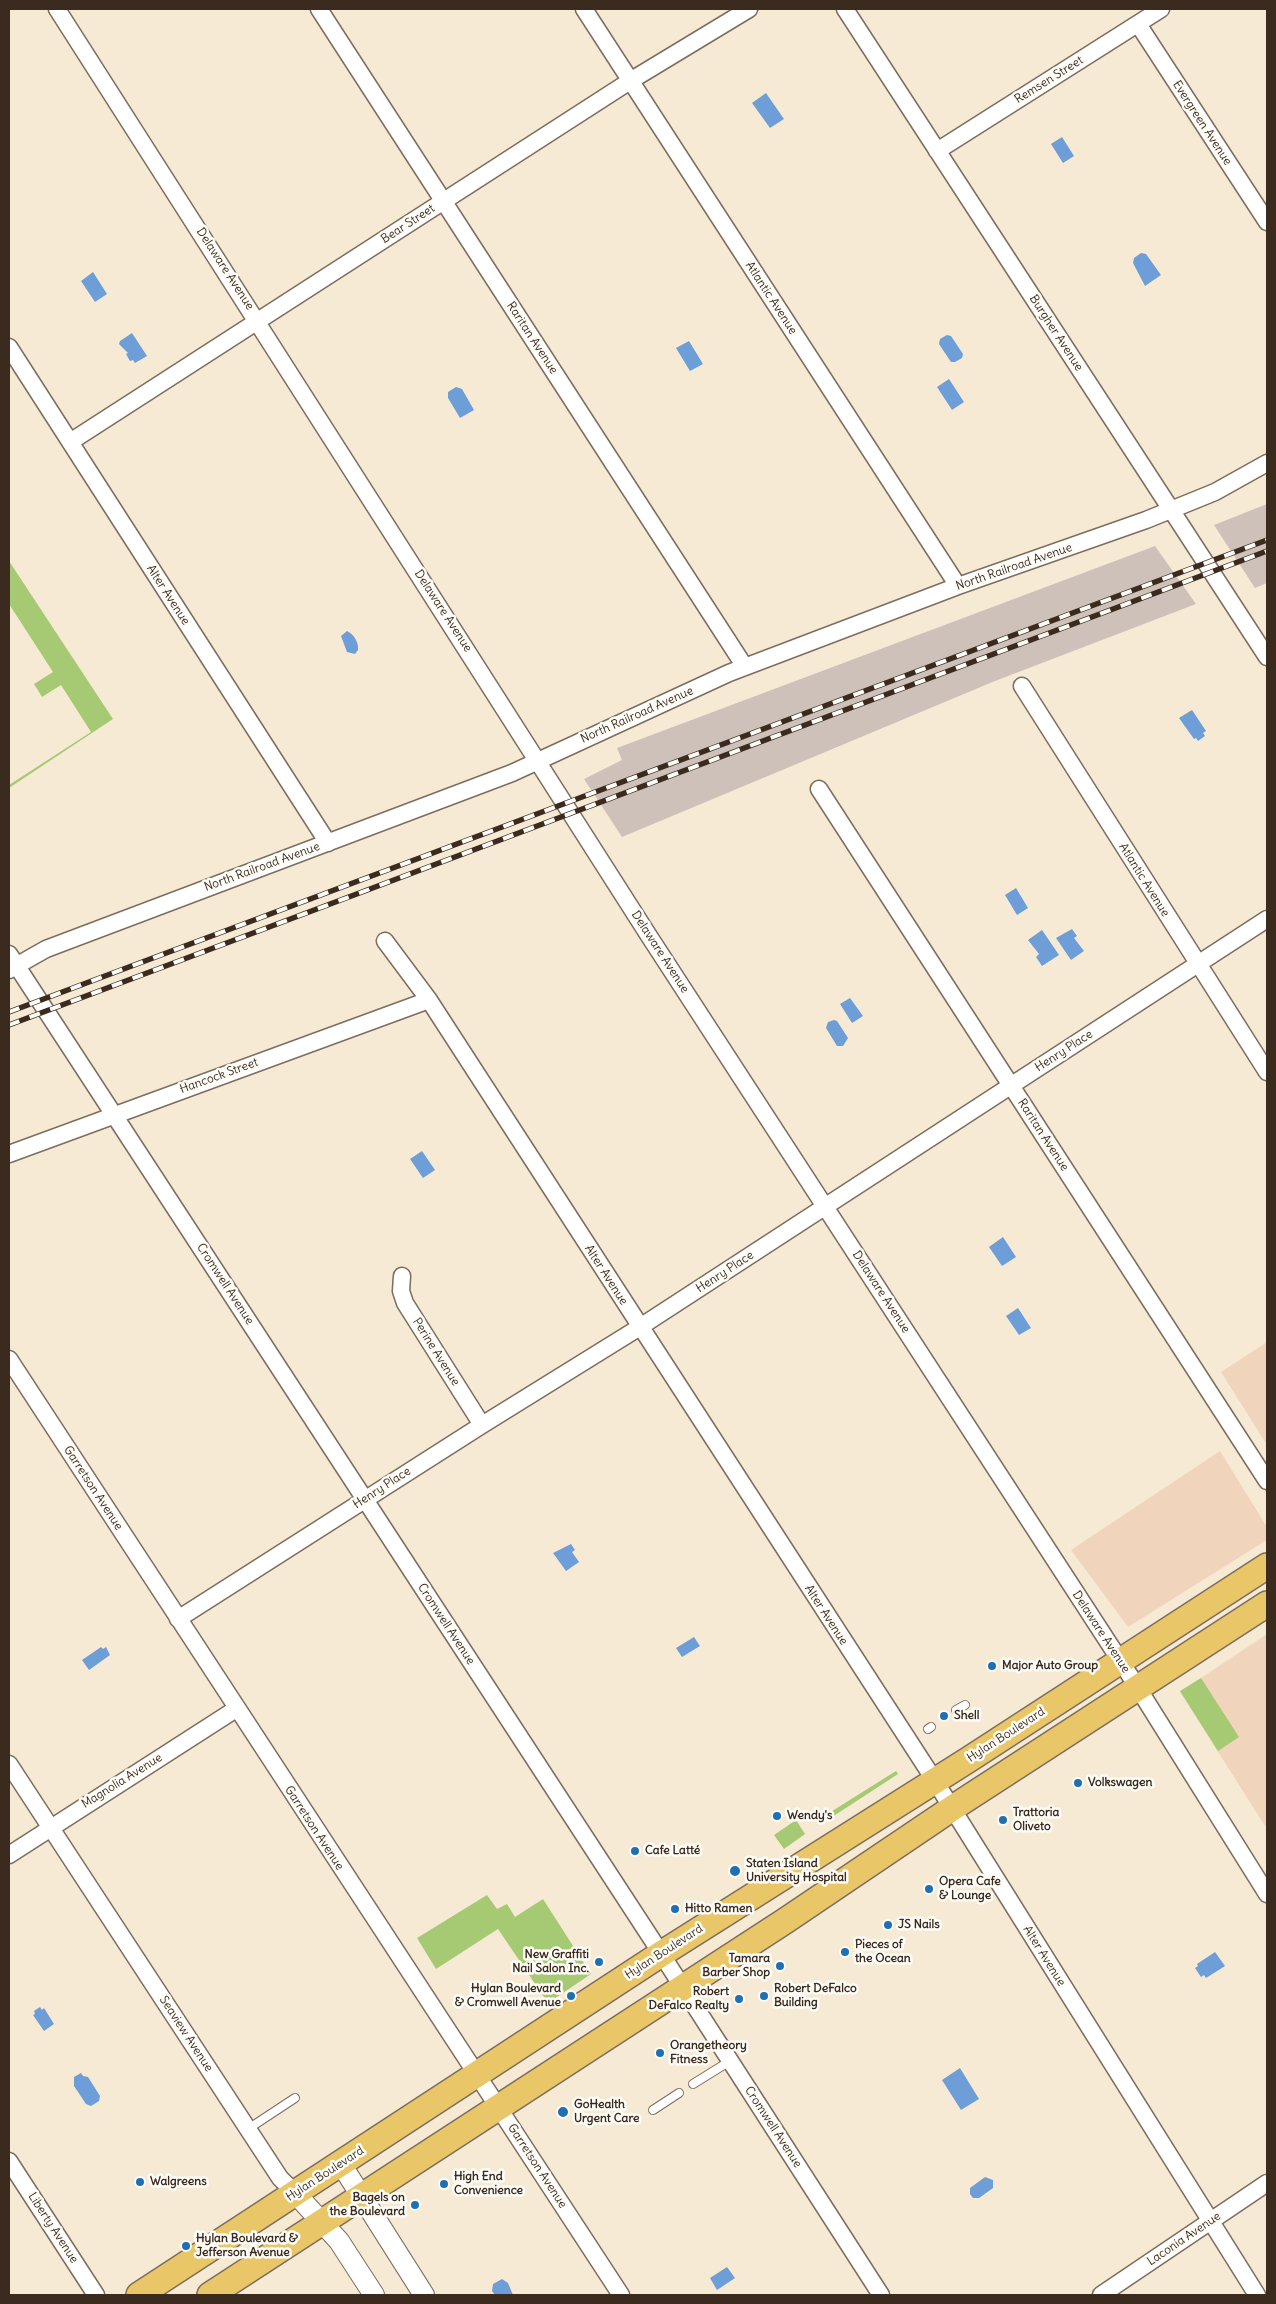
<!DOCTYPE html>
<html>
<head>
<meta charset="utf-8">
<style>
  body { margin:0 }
  #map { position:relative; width:1276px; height:2304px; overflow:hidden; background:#f6ead5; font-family:Delius,sans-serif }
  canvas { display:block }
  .frame { position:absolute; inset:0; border:10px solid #3b2a1e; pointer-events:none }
</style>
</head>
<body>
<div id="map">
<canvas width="1276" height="2304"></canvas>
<div class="frame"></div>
</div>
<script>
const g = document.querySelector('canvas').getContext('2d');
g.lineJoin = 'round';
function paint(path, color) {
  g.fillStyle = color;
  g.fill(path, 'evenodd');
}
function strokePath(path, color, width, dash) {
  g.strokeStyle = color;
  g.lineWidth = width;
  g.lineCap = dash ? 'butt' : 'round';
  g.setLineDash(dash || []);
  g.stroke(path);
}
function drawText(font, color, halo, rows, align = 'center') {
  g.font = font + ' Delius,sans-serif';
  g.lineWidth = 5;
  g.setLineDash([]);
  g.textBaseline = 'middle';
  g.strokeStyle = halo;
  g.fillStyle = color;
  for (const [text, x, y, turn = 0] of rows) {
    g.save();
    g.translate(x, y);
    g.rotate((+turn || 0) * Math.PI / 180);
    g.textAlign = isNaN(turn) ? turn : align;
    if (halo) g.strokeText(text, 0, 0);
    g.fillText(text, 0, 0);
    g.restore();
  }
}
const built = new Path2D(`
  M1267 1342V1445L1221 1372Z
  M1220 1451 1267 1527V1540L1128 1627 1071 1550Z
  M1267 1634V1829L1180 1692Z`);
const industrial = new Path2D(`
  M1267 504V583L1255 588 1214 525Z
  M1155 546 1196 604 995 681 622 837 584 779 622 760 617 748Z`);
const green = new Path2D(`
  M9 561 113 719 9 788V785L91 732 61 685 42 697 34 684 53 672 9 604Z
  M1201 1678 1239 1737 1218 1751 1180 1691Z
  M896 1771 898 1774 829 1819V1813Z
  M796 1820 805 1834 784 1849 774 1835Z
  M487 1895 497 1909 507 1904 515 1917 543 1899 591 1974 548 2003 498 1929 436 1969 417 1938Z`);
const water = new Path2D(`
  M766 93 784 119 770 128 752 103Z
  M1062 137 1074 156 1063 163 1051 144Z
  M1141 253 1146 254 1161 275 1145 286 1133 263 1134 258Z
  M93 272 107 294 95 302 81 281Z
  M132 333 147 356 135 363 133 360 130 361 126 354 128 353 119 344 120 341Z
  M947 335 951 336 963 354 962 358 955 362H951L939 344 940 339Z
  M689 341 703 364 690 371 676 348Z
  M949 379 964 402 952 410 937 387Z
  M456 387 462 389 474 410 460 418 448 398V392Z
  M347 631C354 634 359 643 358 650L355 654 347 652 341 636Z
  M1192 710 1206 731 1203 733 1205 736 1198 741 1196 738 1194 739 1179 718Z
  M1016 888 1028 908 1017 915 1005 895Z
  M1072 929 1077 936 1074 938 1084 951 1071 960 1056 938Z
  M1042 930 1059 955 1042 966 1036 957 1039 954 1028 940Z
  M850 998 863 1016 852 1023 840 1004Z
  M834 1020 837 1021 848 1038 843 1046H837L826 1028 828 1022Z
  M422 1151 435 1170 423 1178 410 1159Z
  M1003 1237 1016 1257 1002 1266 989 1247Z
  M1018 1308 1031 1328 1019 1335 1006 1316Z
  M571 1544 575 1550 572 1552 579 1562 566 1571 553 1553Z
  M694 1637 700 1646 682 1657 676 1648Z
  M101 1647 103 1649 106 1647 110 1655 89 1670 82 1660Z
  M1215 1952 1225 1966 1206 1978 1204 1975 1201 1977 1195 1968 1198 1966 1197 1964Z
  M40 2007 42 2010 44 2008 54 2024 44 2031 33 2015 35 2014 34 2011Z
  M960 2068 979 2099 961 2110 942 2080Z
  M81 2073 83 2076 88 2077 100 2096 99 2101 91 2106 86 2104 74 2086V2077Z
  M985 2177 993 2180V2188L979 2198H973L970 2194V2188Z
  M727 2267 735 2278 717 2290 710 2278Z
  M502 2279 508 2283 513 2295H495L492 2291 493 2284Z`);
const service = new Path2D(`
  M956 1710 965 1705
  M928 1729 931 1727
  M693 2084 730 2061
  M653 2110 679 2093
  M248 2129 295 2098`);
const minor = new Path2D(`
  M57 9 649 936 1138 1688 1267 1894
  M319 9 745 667
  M584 9 958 586
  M845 9 1267 657
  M1138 24 1267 222
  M937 151 1161 9
  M9 347 328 843
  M70 442 630 81 749 9
  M1022 686 1267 1072
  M819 789 1267 1481
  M385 941 429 1000 935 1781 1257 2295
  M9 954 651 1938 881 2295
  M9 970 46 949 512 773 729 673 958 586 1146 520 1215 492 1267 463
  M9 1154 429 1000
  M402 1276 401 1291 405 1303 482 1425
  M9 1359 621 2295
  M178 1619 482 1425 640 1327 1267 919
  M9 1764 280 2178 295 2193
  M9 1855 236 1709
  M9 2161 96 2295
  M1101 2295 1267 2183`);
const tertiary = new Path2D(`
  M341 2164 424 2295
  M295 2193 339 2241 374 2295`);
const primary = new Path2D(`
  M139 2295 661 1954 968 1760 1267 1566
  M210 2295 785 1921 951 1809 1267 1604`);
const rail = new Path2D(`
  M9 1012 1267 540
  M9 1025 1267 551`);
const markers = [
  [992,1666,5,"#1f6fb2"],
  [944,1716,5,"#1f6fb2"],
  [1078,1783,5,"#1f6fb2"],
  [777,1816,5,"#1f6fb2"],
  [1003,1820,5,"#1f6fb2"],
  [635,1851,5,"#1f6fb2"],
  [735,1871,6,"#1f6fb2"],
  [929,1889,5,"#1f6fb2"],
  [675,1909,5,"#1f6fb2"],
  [888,1925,5,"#1f6fb2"],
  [845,1952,5,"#1f6fb2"],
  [599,1962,5,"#1f6fb2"],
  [780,1966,5,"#1f6fb2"],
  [571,1996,5,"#1f6fb2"],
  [764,1996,5,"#1f6fb2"],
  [739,1999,5,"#1f6fb2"],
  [660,2053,5,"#1f6fb2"],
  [563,2112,6,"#1f6fb2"],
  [140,2182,5,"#1f6fb2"],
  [444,2184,5,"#1f6fb2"],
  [415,2205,5,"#1f6fb2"],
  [186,2246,5,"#1f6fb2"]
];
const streetNames = [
  ["Remsen Street",1049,80,-32],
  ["Evergreen Avenue",1202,123,57],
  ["Bear Street",408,224,-33],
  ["Delaware Avenue",225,269,57],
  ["Atlantic Avenue",771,298,57],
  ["Burgher Avenue",1056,333,57],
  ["Raritan Avenue",532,338,57],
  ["North Railroad Avenue",1014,567,-19],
  ["Alter Avenue",168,595,57],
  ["Delaware Avenue",443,611,57],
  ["North Railroad Avenue",637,715,-24],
  ["North Railroad Avenue",262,867,-20],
  ["Atlantic Avenue",1144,880,58],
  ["Delaware Avenue",660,952,57],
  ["Henry Place",1064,1051,-33],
  ["Hancock Street",219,1076,-20],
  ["Raritan Avenue",1043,1135,57],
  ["Henry Place",725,1272,-33],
  ["Alter Avenue",606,1275,57],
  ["Cromwell Avenue",225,1284,57],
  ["Delaware Avenue",881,1292,57],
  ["Perine Avenue",436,1352,58],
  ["Garretson Avenue",93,1488,57],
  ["Henry Place",382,1488,-33],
  ["Alter Avenue",826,1615,57],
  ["Cromwell Avenue",446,1624,57],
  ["Delaware Avenue",1101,1632,57],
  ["Hylan Boulevard",1006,1735,-33],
  ["Magnolia Avenue",122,1781,-32],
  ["Garretson Avenue",314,1828,57],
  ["Hylan Boulevard",664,1952,-33],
  ["Alter Avenue",1044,1956,58],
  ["Seaview Avenue",186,2034,57],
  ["Cromwell Avenue",773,2127,57],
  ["Garretson Avenue",537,2166,57],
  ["Hylan Boulevard",325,2174,-33],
  ["Liberty Avenue",53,2228,57],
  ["Laconia Avenue",1184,2239,-34]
];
const poiNames = [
  ["Major Auto Group",1002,1666],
  ["Shell",954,1716],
  ["Volkswagen",1088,1783],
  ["Trattoria",1013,1813],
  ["Oliveto",1013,1827],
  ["Wendy's",787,1816],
  ["Cafe Latté",645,1851],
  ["Staten Island",746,1864],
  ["University Hospital",746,1878],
  ["Opera Cafe",939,1882],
  ["& Lounge",939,1896],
  ["Hitto Ramen",685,1909],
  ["JS Nails",898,1925],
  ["Pieces of",855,1945],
  ["the Ocean",855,1959],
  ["New Graffiti",589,1955,"right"],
  ["Nail Salon Inc.",589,1969,"right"],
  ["Tamara",770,1959,"right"],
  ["Barber Shop",770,1973,"right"],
  ["Hylan Boulevard",561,1989,"right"],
  ["& Cromwell Avenue",561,2003,"right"],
  ["Robert DeFalco",774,1989],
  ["Building",774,2003],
  ["Robert",729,1992,"right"],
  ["DeFalco Realty",729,2006,"right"],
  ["Orangetheory",670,2046],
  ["Fitness",670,2060],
  ["GoHealth",574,2105],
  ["Urgent Care",574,2119],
  ["High End",454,2177],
  ["Convenience",454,2191],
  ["Walgreens",150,2182],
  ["Bagels on",405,2198,"right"],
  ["the Boulevard",405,2212,"right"],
  ["Hylan Boulevard &",196,2239],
  ["Jefferson Avenue",196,2253]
];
paint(built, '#f0d5bc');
paint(industrial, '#cec1b9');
paint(green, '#a6ca73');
paint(water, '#6d9ed7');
strokePath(service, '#7c6d5e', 10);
strokePath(minor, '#7c6d5e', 19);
strokePath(tertiary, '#7c6d5e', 22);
strokePath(primary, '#7c6d5e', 28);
strokePath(service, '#fff', 8);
strokePath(minor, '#fff', 16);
strokePath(tertiary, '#fff', 20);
strokePath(primary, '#e9c769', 25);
strokePath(rail, '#3b2a1e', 5.5);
strokePath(rail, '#fdfcf7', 4, [11]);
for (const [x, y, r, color] of markers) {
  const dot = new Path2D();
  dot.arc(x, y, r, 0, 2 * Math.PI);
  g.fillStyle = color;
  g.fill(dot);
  strokePath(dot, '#fdfcf7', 2);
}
drawText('12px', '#3b2a1e', '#fdfcf7', streetNames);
drawText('bold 12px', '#3b2a1e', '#fdfcf7', poiNames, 'left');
</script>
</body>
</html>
